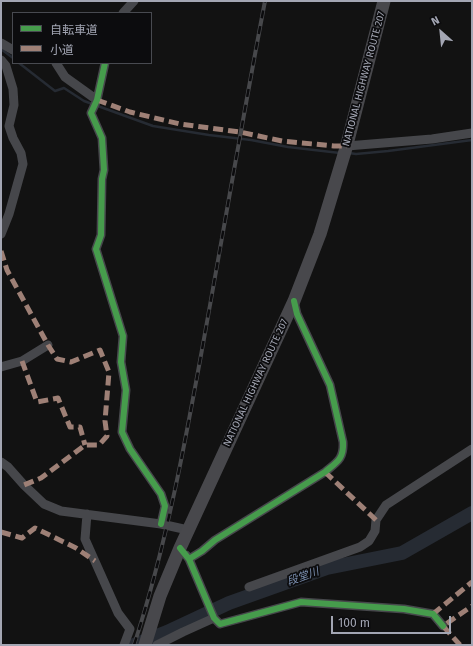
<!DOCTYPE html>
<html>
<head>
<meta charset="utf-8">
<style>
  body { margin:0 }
  #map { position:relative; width:473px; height:646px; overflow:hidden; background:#121212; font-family:"Fira Sans","Noto Sans JP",sans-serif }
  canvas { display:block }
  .frame { position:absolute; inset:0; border:2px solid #a3a6b3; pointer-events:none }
  .legend { position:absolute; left:12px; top:12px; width:140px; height:52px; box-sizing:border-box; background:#0c0c0e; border:1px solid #484a50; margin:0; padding:5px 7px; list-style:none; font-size:12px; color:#a3a6b3 }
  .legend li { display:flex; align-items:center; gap:8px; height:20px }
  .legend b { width:20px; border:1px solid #484a50 }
  .north { position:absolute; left:421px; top:12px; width:40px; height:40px; -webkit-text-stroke:3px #0c0c0e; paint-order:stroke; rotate:333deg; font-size:11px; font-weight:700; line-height:16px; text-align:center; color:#a3a6b3 }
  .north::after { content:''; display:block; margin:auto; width:14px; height:18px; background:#a3a6b3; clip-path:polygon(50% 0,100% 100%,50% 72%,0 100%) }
  .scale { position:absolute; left:331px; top:616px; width:120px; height:18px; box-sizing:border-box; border:2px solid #a3a6b3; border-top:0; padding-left:5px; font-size:12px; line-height:14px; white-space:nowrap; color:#a3a6b3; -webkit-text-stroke:3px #0c0c0e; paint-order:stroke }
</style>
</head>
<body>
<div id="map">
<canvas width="473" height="646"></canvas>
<div class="frame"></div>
<ul class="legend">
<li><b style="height:5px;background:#469c4c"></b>自転車道</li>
<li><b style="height:5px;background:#9e8076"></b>小道</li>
</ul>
<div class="north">N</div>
<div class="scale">100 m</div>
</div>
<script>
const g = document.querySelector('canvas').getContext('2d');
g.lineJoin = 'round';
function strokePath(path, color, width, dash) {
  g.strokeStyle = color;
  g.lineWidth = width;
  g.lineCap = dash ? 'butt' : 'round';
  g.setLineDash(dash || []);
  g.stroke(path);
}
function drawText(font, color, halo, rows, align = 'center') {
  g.font = font + ' "Fira Sans","Noto Sans JP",sans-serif';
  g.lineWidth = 3.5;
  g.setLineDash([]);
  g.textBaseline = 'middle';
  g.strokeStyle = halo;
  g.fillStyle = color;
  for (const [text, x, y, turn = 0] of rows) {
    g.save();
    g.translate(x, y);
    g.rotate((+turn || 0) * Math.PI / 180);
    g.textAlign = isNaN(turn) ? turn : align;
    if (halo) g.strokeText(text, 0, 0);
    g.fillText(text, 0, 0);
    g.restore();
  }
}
const stream = new Path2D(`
  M1 49 13 58
  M19 63 55 91 64 88 84 101 153 126 209 135 251 140 288 147 340 153
  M349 153 356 154 388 151 472 140`);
const river = new Path2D(`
  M134 645 167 632 229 603 327 568 402 553 472 513`);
const minor = new Path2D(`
  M123 13 134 1
  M1 43 13 50
  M1 60 6 66 13 89 14 105 9 126 13 138 21 153 23 164 9 214 1 234
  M56 63 65 77 97 100
  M105 63 97 100 91 113 102 138 104 170 102 179 101 235 96 249 123 336 121 362 126 390 122 432 130 449 161 494 165 506 161 524
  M347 146 432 139 472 133
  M1 367 22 361 48 345
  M1 462 8 467 24 485 44 504 61 511 161 524 188 530
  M87 514 85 539 118 613 130 629 124 645
  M186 555 189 559 214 618 220 624 301 602 404 609 433 614 443 626
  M189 559 202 551 215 540 325 472C337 462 344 459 343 442L330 385 297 314 294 301
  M249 587 360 547 369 541 375 531 376 520 386 505 472 449
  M157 645 183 632 214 618`);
const highway = new Path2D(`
  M145 645 160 596 180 548 294 301 320 234 346 148 384 1`);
const rail = new Path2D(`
  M134 645C167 544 186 438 205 333 225 222 244 111 265 1`);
const quiet = new Path2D(`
  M97 100 130 112 180 124 240 132 282 141 334 146H347
  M1 251 7 270 48 345 57 359 71 362 100 350 109 372 105 421 107 436 99 445H85L41 478 24 485
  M22 361 37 402 58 398 70 427H80L85 445
  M325 472 376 520
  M1 532 22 538 35 528 76 548 95 561
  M433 614 472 582
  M460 645 443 626 472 606`);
const cycleway = new Path2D(`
  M105 63 97 100 91 113 102 138 104 170 102 179 101 235 96 249 123 336 121 362 126 390 122 432 130 449 161 494 165 506 161 524
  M180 548 189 559 214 618 220 624 301 602 404 609 433 614 443 626
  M189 559 202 551 215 540 325 472C337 462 344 459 343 442L330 385 297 314 294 301`);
const streetNames = [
  ["NATIONAL HIGHWAY ROUTE 207",364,79,-75],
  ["NATIONAL HIGHWAY ROUTE 207",256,383,-65]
];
const waterNames = [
  ["段堂川",303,577,-20]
];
strokePath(stream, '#262b33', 2.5);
strokePath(river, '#262b33', 14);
strokePath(minor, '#46474b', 9);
strokePath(highway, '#48484c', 13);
strokePath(rail, '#47484b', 4);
strokePath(rail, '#0c0c0e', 2.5, [8]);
strokePath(quiet, '#9e8076', 5, [10, 5]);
strokePath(cycleway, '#469c4c', 6);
drawText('10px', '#a3a6b3', '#0c0c0e', streetNames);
drawText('italic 11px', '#7a8eae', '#0c0c0e', waterNames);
</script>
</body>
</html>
